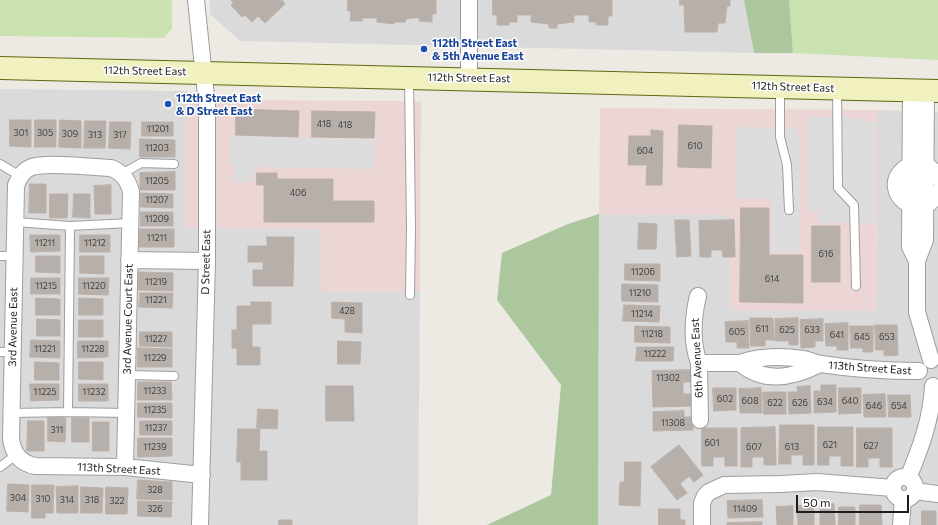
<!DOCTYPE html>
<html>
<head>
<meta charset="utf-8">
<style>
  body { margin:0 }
  #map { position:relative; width:938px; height:525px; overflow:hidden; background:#edeae4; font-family:Commissioner,sans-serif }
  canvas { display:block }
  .scale { position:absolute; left:796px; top:495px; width:113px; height:18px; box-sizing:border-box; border:2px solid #1d1d1d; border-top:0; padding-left:5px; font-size:12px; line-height:14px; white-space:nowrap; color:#1d1d1d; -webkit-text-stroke:3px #fff; paint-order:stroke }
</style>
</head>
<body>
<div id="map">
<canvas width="938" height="525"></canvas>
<div class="scale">50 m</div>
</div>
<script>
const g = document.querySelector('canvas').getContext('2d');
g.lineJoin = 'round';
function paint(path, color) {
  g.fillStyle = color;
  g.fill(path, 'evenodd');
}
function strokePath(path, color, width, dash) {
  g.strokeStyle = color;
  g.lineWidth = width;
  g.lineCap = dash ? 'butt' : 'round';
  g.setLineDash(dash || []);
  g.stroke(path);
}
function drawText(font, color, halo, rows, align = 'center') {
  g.font = font + ' Commissioner,sans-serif';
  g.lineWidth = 3;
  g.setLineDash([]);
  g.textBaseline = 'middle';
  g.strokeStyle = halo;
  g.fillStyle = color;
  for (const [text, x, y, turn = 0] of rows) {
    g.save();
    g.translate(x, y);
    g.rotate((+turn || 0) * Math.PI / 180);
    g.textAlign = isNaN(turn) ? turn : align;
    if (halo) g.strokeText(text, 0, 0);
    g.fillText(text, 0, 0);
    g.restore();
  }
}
const residential = new Path2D(`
  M210 0H744L754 53 240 41 210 14Z
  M0 89 187 91 185 228 321 229V292H420L418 525H0Z
  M877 110 938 112V525H598L599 214 731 215 730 310 876 311Z`);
const commercial = new Path2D(`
  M185 100 421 101 420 292H321V229L185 228Z
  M600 108 877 110 876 311 730 310V215L599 214Z`);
const grass = new Path2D(`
  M0 0H172V28L164 38 0 36Z
  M789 0H938V60L793 53Z`);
const forest = new Path2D(`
  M744 0H789L793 53H754Z
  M599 214 598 525H487L551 495 561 385 497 300 502 253 568 224Z`);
const parking = new Path2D(`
  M808 117 862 118 863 122H875L874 223H819V211H808Z
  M737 127 794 128 801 141 799 253 771 252 772 199 736 198Z
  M230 136 375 139 374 169 255 167 254 182H234L235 164H230Z`);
const building = new Path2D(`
  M231 0H282L285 4 265 23 258 16 252 22 245 15 242 17 231 5 233 3Z
  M348 0H436V14H432V22L419 21 420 18H412L406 19 405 22H394V24L377 22V18H362V21H350L351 11H348Z
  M493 0H612V16H608V25H596V22H589V15H574V22L557 24V28H549V24L531 22V15H517V22H509V25H497V15H493Z
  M680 0H730V6H727L725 23H718L717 32H685L684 5H680Z
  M236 109 299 111 298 137 236 135Z
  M312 111 375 112 374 138 312 137Z
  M10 120H31V147L10 146Z
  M35 120H56V147H35Z
  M60 120 81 121V148L59 147Z
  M85 121H106L105 148H84Z
  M110 122H131L130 149 109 148Z
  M142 122H173V136H142Z
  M679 125 712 126 711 168 678 167Z
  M651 130 663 131 662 185H646L647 165H628L629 136H651Z
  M140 139 175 140V157H140Z
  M175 172V190H140V173Z
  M257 173H277V179H333V201H374V222H264V185H257Z
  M30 184H46V213H29Z
  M111 185V214H95L94 186Z
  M141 193 173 194V208L141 207Z
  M50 194H68L67 218H50Z
  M74 194H90V218L73 217Z
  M741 208H769V255H803V303L740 302Z
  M141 212H173V226H141Z
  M675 220H689L691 256 677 257Z
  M734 220 735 257H723L722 250H711V257H700L699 221Z
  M639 223 657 224 656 249H638Z
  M812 226H840V282H812Z
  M139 229H174V247H139Z
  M30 235H60V251L31 252Z
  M80 235H110V252H80Z
  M267 237H294L293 286H253V270H263V262H248V246H267Z
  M36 256H60V273L36 272Z
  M80 256H104V274L80 273Z
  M625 264H660V281L625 280Z
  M139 272 173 273V291L139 290Z
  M31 278H60V294H31Z
  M79 278H109L108 295 79 294Z
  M622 284 658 285V302L622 301Z
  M140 293H173L172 308 139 307Z
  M36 298 60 299V315H36Z
  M79 298 103 299V315H79Z
  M251 302H271V324H252V347H260V365H237V348H232V330H237V306H251Z
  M332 302 362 303V333L345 332V319L332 318Z
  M624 305 660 306 659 322 623 321Z
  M750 318H773L774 340H765V346H751Z
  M798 318V345H789V341H775V319Z
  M37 319 60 320V336H37Z
  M823 319V341H815V347L801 348 800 320Z
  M79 320H103V337H79Z
  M748 321 749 348H737V342H726L725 322Z
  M848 323V350H837V346H826L825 324Z
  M875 325H897L898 355 884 356V350H876Z
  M635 326 670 327V343L635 342Z
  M850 326H873V352H863V348H851Z
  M140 332H172V347L140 346Z
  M31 340 60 341V358L30 357Z
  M78 341H108V357L78 358Z
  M338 341 361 342 360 364H338Z
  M637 347H674L673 361H636Z
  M138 348 172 349V367H138Z
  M35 362 59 363V380H35Z
  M79 362H103V380L79 379Z
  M692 370V382H683V394H693V406L653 407 652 371Z
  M138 382H171L172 400H138Z
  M30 384H59V400L31 401Z
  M79 384H108V401H79Z
  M821 385H836V412L814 413V391H821Z
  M326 386H353L354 421H326Z
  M810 386 811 413 789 414 788 392H798L797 387Z
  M713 388H736V410L714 411Z
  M761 388 762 413H740L739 389Z
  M839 388H861V413L839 414Z
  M763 392H786V414H764Z
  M885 394 886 417H864L863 395Z
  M888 395H910L911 417H889Z
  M138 403H172V418L138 417Z
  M258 409 278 410 277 429 257 428Z
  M684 411V417H693V430L653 431V412Z
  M48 417 66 418 65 442 48 441Z
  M72 418H89V442H72Z
  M28 421H44V451H27Z
  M140 421H172V435H140Z
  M93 422H109V451H93Z
  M780 425H814V465H803V455H791V464H779Z
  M775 427 776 465H764V457H752V467H741V428Z
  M818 427H853V466H841V456H829V465H818Z
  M702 428H737V466H725V457H713V466H702Z
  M857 428H892V467H880V458H868V467H857Z
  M238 429H260L259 451H267V480H241V462H237Z
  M138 438H172V456L138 457Z
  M679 445 703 475 694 482 689 476 680 484 687 493 677 500 651 467Z
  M625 462H641L640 506 619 505 620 482H624Z
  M138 480 172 482V500L137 499Z
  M8 484 29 485 28 512 7 511Z
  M32 485H54L53 513H45V518H32Z
  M78 486V513H57L56 487Z
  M81 487 103 488 102 513H81Z
  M106 487 128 488 127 514H106Z
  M762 500 763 517 728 518 727 501Z
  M138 501 172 502 171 517 138 516Z
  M834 504 835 525H820V505Z
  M814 505V525H798L797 506Z
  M860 505H881L882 525H860Z
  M793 506V525H777L776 507Z
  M839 507H855V525H839Z
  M659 509H680V520H685V525H659Z
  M922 511H936V525H922Z
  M279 520H292V525H279Z
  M762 522V525H727V523Z`);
const lane = new Path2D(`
  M409 78 411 227 410 295
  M780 87V137L787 165 789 210
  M837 89 838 188 854 205 856 286
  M0 164 20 176
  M122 174 141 163 174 164
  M15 222 70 226 130 223
  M0 256H15
  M0 352H13
  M127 375 174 376
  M68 412 70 226
  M11 413 68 412 126 413
  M0 467 16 455`);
const street = new Path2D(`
  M196 0 207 105V261L200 525
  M469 78V0
  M911 90 910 247 917 261 925 240 926 91
  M938 178C934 170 927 163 917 164 911 164 907 166 903 170 879 192 921 226 938 192
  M129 260 207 261
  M917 261V312L931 360
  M698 296C693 316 691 342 699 363L700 420
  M699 363H740
  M820 364C793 378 765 384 740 363 760 356 783 356 803 359 809 360 815 363 821 364 853 369 886 371 919 371
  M125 467 131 191C127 179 123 173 111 168 94 167 45 162 32 167 23 170 20 177 16 185L11 439C13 454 21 464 36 466L125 467 202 475
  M893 488a11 11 0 1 1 22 0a11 11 0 1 1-22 0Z
  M908 478C921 447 931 420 933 386
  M915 491 938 494
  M702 525V503L705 496 709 492 724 485 781 484 817 482 893 488
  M901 525 903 499`);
const secondary = new Path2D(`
  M0 68 938 91`);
const markers = [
  [424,49,4,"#1a4fb4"],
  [168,104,4,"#1a4fb4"]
];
const numberNames = [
  ["418",324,124],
  ["418",345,125],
  ["11201",158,129],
  ["301",21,133],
  ["305",45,133],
  ["309",70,134],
  ["313",95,135],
  ["317",120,135],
  ["610",695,146],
  ["11203",157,148],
  ["604",645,151],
  ["11205",157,181],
  ["406",298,193],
  ["11207",157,200],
  ["11209",157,219],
  ["11211",157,238],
  ["11211",45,243],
  ["11212",95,243],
  ["616",826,254],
  ["11206",643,272],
  ["614",772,279],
  ["11219",156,282],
  ["11215",46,286],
  ["11220",94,286],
  ["11210",640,293],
  ["11221",156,300],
  ["428",347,311],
  ["11214",642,314],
  ["611",762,329],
  ["625",787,330],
  ["633",812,330],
  ["605",737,332],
  ["11218",652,334],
  ["641",837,335],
  ["645",862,337],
  ["653",887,337],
  ["11227",156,339],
  ["11221",45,349],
  ["11228",93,349],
  ["11222",655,354],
  ["11229",155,358],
  ["11302",668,378],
  ["11233",155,391],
  ["11225",45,392],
  ["11232",94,392],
  ["602",725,399],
  ["608",750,401],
  ["640",850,401],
  ["634",825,402],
  ["622",775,403],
  ["626",800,403],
  ["646",874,406],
  ["654",899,406],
  ["11235",155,410],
  ["11308",673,423],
  ["11237",156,428],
  ["311",57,430],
  ["601",712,443],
  ["621",830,445],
  ["627",871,446],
  ["11239",155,447],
  ["607",754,447],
  ["613",792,447],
  ["328",155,490],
  ["304",18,498],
  ["310",43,499],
  ["314",67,500],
  ["318",92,500],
  ["322",117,501],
  ["326",155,509],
  ["11409",745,509]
];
const transitNames = [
  ["112th Street East",432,43],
  ["& 5th Avenue East",432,56],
  ["112th Street East",176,98],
  ["& D Street East",176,111]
];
const streetNames = [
  ["112th Street East",145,71,1],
  ["112th Street East",469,78,1],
  ["112th Street East",793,87,2],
  ["D Street East",206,262,-89],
  ["3rd Avenue Court East",128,319,-89],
  ["3rd Avenue East",13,327,-89],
  ["6th Avenue East",697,358,-93],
  ["113th Street East",870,368,4],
  ["113th Street East",119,469,3]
];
paint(residential, '#dbdada');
paint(commercial, '#ecd5d5');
paint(grass, '#cae1b0');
paint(forest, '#acc79e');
paint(parking, '#ddd');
paint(building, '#b6afaa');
strokePath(building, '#bdb0a8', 1);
strokePath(lane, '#9e9e9e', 10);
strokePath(street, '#9e9e9e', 18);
strokePath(secondary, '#606612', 24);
strokePath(lane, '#fff', 8);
strokePath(street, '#fff', 16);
strokePath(secondary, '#f0f1be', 22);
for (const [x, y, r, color] of markers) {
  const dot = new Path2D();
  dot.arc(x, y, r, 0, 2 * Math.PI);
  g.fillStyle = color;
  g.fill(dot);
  strokePath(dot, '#fff', 1.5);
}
drawText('9px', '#434240', null, numberNames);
drawText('bold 11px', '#164399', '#fff', transitNames, 'left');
drawText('11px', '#1d1d1d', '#fff', streetNames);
</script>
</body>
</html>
